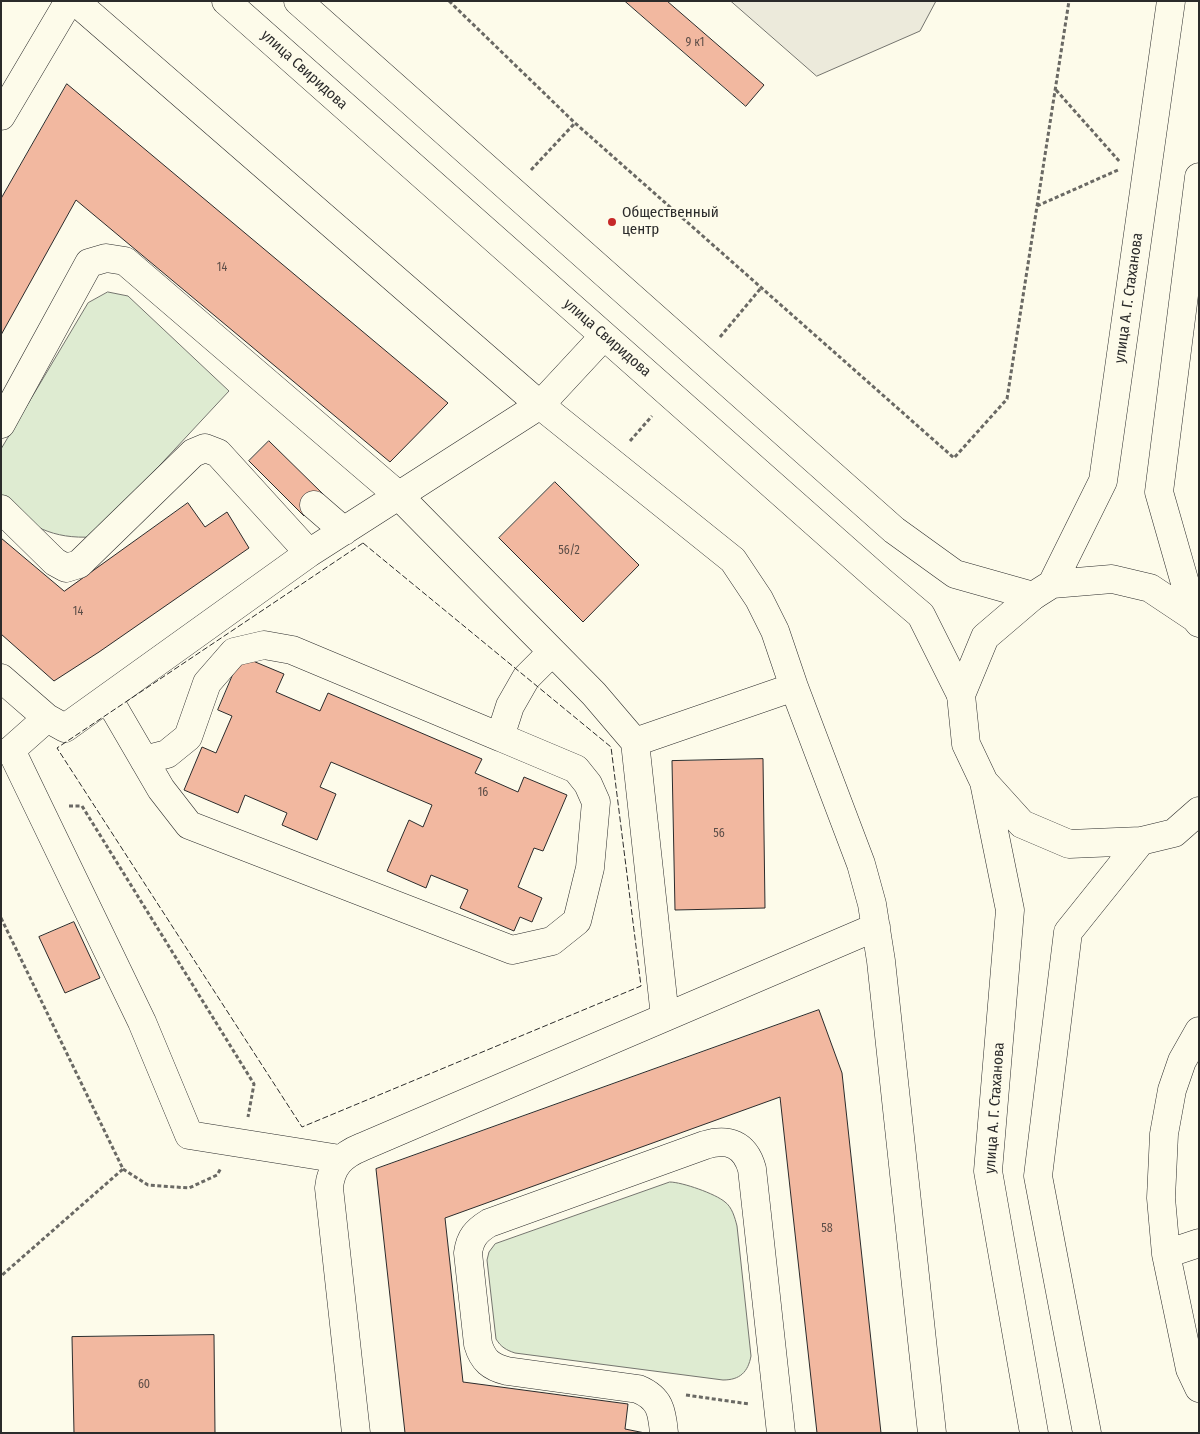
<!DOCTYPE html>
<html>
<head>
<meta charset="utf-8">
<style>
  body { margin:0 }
  #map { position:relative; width:1200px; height:1434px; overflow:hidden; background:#fdfbea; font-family:"Fira Sans Condensed",sans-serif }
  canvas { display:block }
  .frame { position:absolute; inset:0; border:2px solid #2b2b2b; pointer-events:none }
</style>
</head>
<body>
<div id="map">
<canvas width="1200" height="1434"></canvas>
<div class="frame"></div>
</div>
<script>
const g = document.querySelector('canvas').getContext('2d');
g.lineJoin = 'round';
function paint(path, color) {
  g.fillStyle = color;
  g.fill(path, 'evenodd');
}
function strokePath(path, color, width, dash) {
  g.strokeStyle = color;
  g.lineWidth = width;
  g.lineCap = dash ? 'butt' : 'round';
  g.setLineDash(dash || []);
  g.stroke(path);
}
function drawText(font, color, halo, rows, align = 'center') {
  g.font = font + ' "Fira Sans Condensed",sans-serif';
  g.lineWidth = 4;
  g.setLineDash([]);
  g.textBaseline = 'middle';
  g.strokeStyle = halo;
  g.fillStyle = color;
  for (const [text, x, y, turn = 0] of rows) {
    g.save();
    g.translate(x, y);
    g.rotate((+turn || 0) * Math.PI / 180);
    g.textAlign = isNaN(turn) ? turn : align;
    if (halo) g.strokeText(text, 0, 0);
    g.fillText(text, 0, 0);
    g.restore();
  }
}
const green = new Path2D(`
  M108 292 128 296 229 391 93 537C52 539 30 527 1 499V449L88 303Z
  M670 1182C682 1182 716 1194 725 1202 732 1207 735 1218 737 1226L751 1356C748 1372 740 1380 723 1380L515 1353C506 1350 501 1347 496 1339L487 1260 489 1252 495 1244Z`);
const parking = new Path2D(`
  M731 1H936L920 31 817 76Z`);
const building = new Path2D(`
  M625 1H667L764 85 746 106Z
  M67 84 448 403 390 462 76 200 1 335V199Z
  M269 441 324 495 304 516 249 461Z
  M555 482 639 565 583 622 499 538Z
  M188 503 205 527 227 512 249 548 99 652 54 681 1 634V538L64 591Z
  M241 656 284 674 276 692 320 711 328 693 482 759 475 773 518 792 524 777 567 795 543 851 534 848 518 887 542 898 532 922 520 917 514 931 460 908 468 890 431 875 426 888 387 871 409 820 423 827 432 805 331 762 320 787 336 794 317 840 282 825 287 813 245 795 238 813 184 790 202 747 216 753 232 716 218 710Z
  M763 759 765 908 675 910 672 761Z
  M74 922 100 978 65 993 39 937Z
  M819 1010 842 1073 881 1433H817L780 1097 445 1218 463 1382 628 1404 625 1429 645 1433H405L376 1169Z
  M214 1335 215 1433H74L72 1337Z`);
const path = new Path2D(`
  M449 1 575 123 954 458 1007 399 1069 1
  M1056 90 1120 162
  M531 170 575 123
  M1037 206 1118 170
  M720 337 761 288
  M630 441 652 416
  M69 806H82L254 1084 248 1117
  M1 918 123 1169 1 1276
  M123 1169 148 1185 189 1188 217 1175 221 1168
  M686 1395 749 1404`);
const minor = new Path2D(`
  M75 1 540 405 733 560 759 599 775 631 794 687 861 864 872 904 881 961 932 1433
  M226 1 881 581 921 615 961 695
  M298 1 894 530 955 574 1033 596
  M1 116 69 1
  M1 424 89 263 106 258 125 261 398 495 594 694 635 742 794 687
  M314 505 344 531
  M1 509 55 562 66 568 79 564 193 453 205 448 218 453 309 553
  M1 678 47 718
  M104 701 115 710 161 789 189 825 512 950 552 941 577 921 590 868 596 802 588 784 576 769 500 737 510 706 526 678 552 652
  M635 742 665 1017
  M144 760 167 754 188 737 207 683 234 652 264 645 292 650 500 737
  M1199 1031 1182 1061 1172 1090 1164 1134 1161 1198 1166 1254 1190 1369 1199 1388
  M340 1159 189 1135 142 1022 11 750 47 718 65 728 309 553 540 405 604 336
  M1166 1254 1199 1243
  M356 1433 329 1188C331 1166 342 1155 362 1147L876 927
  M664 1433C662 1411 660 1398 638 1389L507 1371C491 1367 483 1361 478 1344L468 1253C470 1238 476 1231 489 1223L705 1145C728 1138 745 1144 752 1169L781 1433`);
const major = new Path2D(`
  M1052 584 1103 481 1171 1
  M1195 618 1159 492 1199 177
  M1199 623 1195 618 1150 588 1112 579 1052 584 1033 596 985 637 961 695 966 744 984 782 1022 824 1069 844 1141 841 1174 833 1199 811
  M984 782 1010 910 988 1171 1034 1433
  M1087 1433 1038 1176 1068 932 1141 841`);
const fence = new Path2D(`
  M363 543 611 747 641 986 302 1127 57 748Z`);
const markers = [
  [612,222,5,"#c62828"]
];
const numberNames = [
  ["9 к1",695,43],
  ["14",222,268],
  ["56/2",569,551],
  ["14",78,612],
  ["16",483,793],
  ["56",719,834],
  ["58",827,1229],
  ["60",144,1385]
];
const streetNames = [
  ["улица Свиридова",304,70,42],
  ["улица А. Г. Стаханова",1129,298,-82],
  ["улица Свиридова",607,338,41],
  ["улица А. Г. Стаханова",995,1108,-86]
];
const poiNames = [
  ["Общественный",622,213],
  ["центр",622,230]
];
paint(green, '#deebd1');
strokePath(green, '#74746e', 1);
paint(parking, '#eceadb');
strokePath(parking, '#74746e', 1);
paint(building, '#f2b8a0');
strokePath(building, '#2b2b2b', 1);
strokePath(minor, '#2b2b2b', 29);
strokePath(major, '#2b2b2b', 29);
strokePath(path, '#6a6964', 3, [4, 2.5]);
strokePath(minor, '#fdfbea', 28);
strokePath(major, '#fdfbea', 28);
strokePath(fence, '#2b2b2b', 1, [6, 2.5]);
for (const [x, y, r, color] of markers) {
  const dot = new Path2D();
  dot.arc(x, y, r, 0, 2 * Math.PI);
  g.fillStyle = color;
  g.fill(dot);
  strokePath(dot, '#fdfbea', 2);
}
drawText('12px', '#5d4e48', null, numberNames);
drawText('15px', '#2b2b2b', '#fdfbea', streetNames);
drawText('15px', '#2b2b2b', '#fdfbea', poiNames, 'left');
</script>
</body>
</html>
